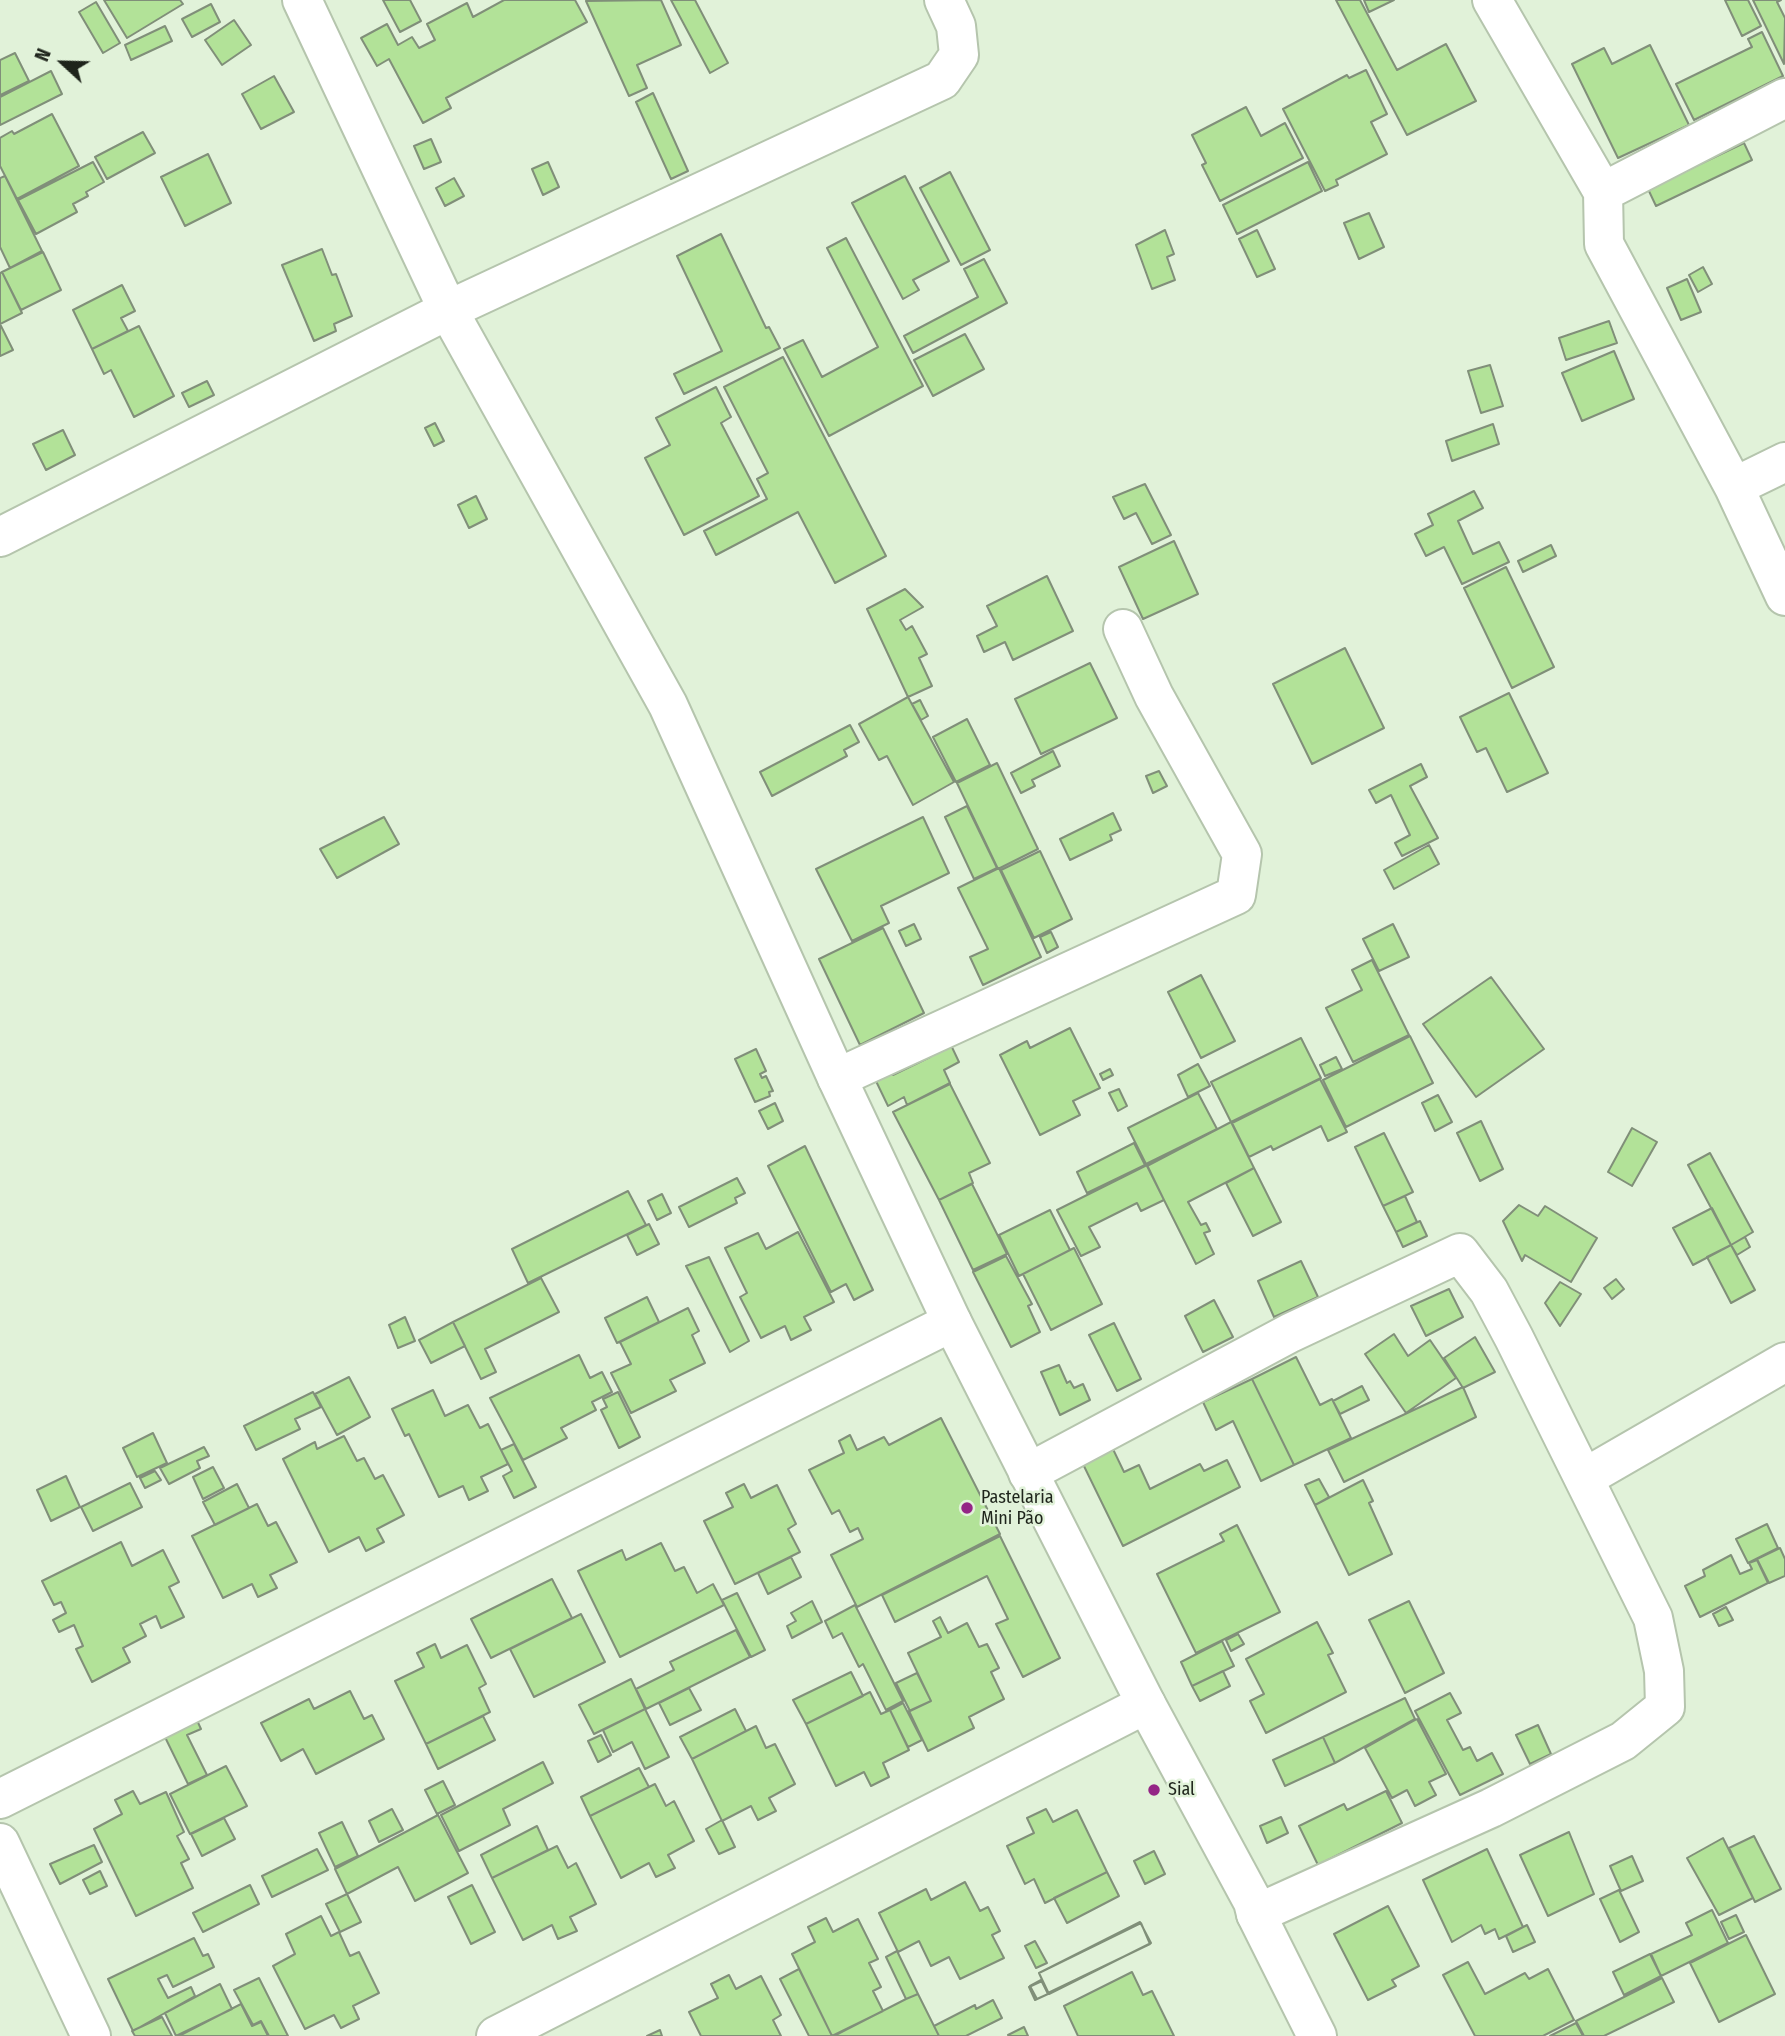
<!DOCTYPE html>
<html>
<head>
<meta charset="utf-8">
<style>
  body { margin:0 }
  #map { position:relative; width:1785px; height:2036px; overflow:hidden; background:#e1f2d9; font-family:"Fira Sans Condensed",sans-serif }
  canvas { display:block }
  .north { position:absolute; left:28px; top:28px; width:70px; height:70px; -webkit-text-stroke:5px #e1f2d9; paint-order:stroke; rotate:292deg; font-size:19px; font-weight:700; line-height:28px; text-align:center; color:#1e241b }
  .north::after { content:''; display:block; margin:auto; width:24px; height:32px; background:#1e241b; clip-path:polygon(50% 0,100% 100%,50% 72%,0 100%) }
</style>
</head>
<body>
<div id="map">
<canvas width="1785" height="2036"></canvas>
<div class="north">N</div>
</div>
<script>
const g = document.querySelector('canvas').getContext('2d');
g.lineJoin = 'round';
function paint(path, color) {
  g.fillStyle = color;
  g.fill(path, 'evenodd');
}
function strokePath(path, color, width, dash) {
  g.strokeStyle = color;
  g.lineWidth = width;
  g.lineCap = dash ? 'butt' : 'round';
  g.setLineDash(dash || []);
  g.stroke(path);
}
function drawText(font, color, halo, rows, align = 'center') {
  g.font = font + ' "Fira Sans Condensed",sans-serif';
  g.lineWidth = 5;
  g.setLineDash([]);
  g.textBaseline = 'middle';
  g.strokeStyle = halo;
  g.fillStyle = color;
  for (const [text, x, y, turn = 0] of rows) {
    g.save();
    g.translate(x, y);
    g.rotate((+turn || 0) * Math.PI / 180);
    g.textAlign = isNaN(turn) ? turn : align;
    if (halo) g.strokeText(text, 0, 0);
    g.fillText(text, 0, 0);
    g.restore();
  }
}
const building = new Path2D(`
  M104 0H180L183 4 127 38Z
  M383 0H410L421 21 400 32Z
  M504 0H575L587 22 446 98 451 108 423 123 389 59 377 66 361 38 387 24 398 45 412 37 419 48 435 40 427 24 467 3 473 17Z
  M661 0 681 45 637 65 647 88 629 96 586 1Z
  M671 0H695L728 63 710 73Z
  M1336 0H1360L1397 70 1446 44 1476 101 1407 135Z
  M1364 0H1394L1369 12Z
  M1725 0H1748L1761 26 1742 36Z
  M1753 0H1781L1777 2 1785 18 1784 64Z
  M96 2 120 43 103 53 79 12Z
  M211 4 220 22 192 37 182 19Z
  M234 20 251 45 222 65 205 40Z
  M165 26 172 41 131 60 125 45Z
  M1762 32 1783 76 1694 120 1676 84 1752 47 1748 39Z
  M1650 45 1689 125 1618 158 1572 64 1604 48 1612 64Z
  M15 53 29 81 0 95V60Z
  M1366 70 1387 114 1371 122 1387 154 1336 180 1338 185 1325 191 1283 109 1347 75 1349 78Z
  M51 71 62 94 0 125V97Z
  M274 76 294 112 261 129 242 94Z
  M653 93 688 171 671 179 636 102Z
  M1246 107 1261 136 1285 123 1303 158 1220 201 1202 165 1206 163 1192 135Z
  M52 114 79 166 17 199 0 166V138L12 131 14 134Z
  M143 132 155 153 107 179 95 157Z
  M431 139 441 162 424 169 414 146Z
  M1744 143 1752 160 1656 206 1648 189Z
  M208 154 231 203 185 226 161 177Z
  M93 162 104 182 86 192 88 196 73 204 77 212 36 234 18 200Z
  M548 162 559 187 543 195 532 169Z
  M1308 162 1322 191 1237 234 1223 205Z
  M950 172 990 250 961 265 920 188Z
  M5 176 42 251 10 268 0 247V178Z
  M905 176 949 261 913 280 919 290 903 299 852 203Z
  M454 178 464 196 445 206 436 188Z
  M1369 213 1384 247 1359 259 1344 223Z
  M1165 230 1174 254 1167 257 1175 280 1152 289 1136 245Z
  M1257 230 1275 269 1257 277 1239 239Z
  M721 234 766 328 769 327 780 348 684 394 674 374 722 351 677 256Z
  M846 238 923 386 829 436 784 349 803 340 822 377 878 347 827 248Z
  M322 249 332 275 336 274 352 316 334 324 336 331 314 341 282 265Z
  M43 252 61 290 21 310 2 272Z
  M984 259 1007 303 913 353 904 336 978 297 964 269Z
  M1703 267 1712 284 1698 292 1689 275Z
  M2 272 22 313 0 324V273Z
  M1687 279 1701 312 1681 320 1667 288Z
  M122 285 135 311 121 318 128 331 92 349 73 310Z
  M1609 321 1617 343 1566 360 1559 338Z
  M0 324 13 350 0 356Z
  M139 326 174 396 134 417 111 370 104 374 92 349Z
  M965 334 984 369 933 396 914 360Z
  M1614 351 1634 399 1582 421 1562 373Z
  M783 357 886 556 835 583 798 512 716 555 704 531 767 499 757 479 768 473 724 387Z
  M1490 365 1503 406 1481 413 1468 371Z
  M207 381 214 395 189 407 182 393Z
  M716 387 731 417 721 423 759 496 684 535 645 458 670 445 656 418Z
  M435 423 444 441 434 446 425 428Z
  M1493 424 1499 444 1452 461 1446 441Z
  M63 430 75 455 46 470 33 444Z
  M1145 484 1171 535 1152 544 1136 513 1124 519 1113 497Z
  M1474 491 1483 508 1458 521 1473 554 1499 542 1509 562 1462 584 1444 547 1426 556 1415 534 1433 525 1428 514Z
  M476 496 487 519 469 528 458 505Z
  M1174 541 1198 594 1143 619 1119 567Z
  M1551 545 1556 556 1523 572 1518 561Z
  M1506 567 1554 667 1512 688 1464 588Z
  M1047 576 1073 631 1013 660 1005 642 984 652 977 636 997 626 987 606Z
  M905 589 923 607 900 620 906 630 912 626 927 654 919 658 932 686 908 697 867 609Z
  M1345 648 1384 728 1312 764 1273 684Z
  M1090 663 1117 718 1041 754 1015 699Z
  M1509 693 1548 773 1507 792 1486 748 1477 752 1460 717Z
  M908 697 954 782 913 805 887 756 879 760 859 724Z
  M920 700 928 716 921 720 912 704Z
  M967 719 990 765 956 782 933 737Z
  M850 725 859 742 844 750 847 756 772 796 760 772Z
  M1053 751 1060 766 1032 780 1035 786 1021 793 1011 773Z
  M997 763 1038 849 998 869 957 783Z
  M1421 764 1427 777 1410 786 1438 838 1402 856 1395 843 1410 835 1391 795 1376 803 1369 790Z
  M1159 771 1167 786 1153 793 1146 776Z
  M967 806 997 868 974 879 945 817Z
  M1113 813 1121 830 1110 835 1112 840 1070 860 1060 839Z
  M384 817 399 844 337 878 320 849Z
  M923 817 949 873 881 906 889 923 852 941 816 869Z
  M1429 845 1439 864 1394 889 1384 870Z
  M1040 851 1072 919 1034 938 1001 870Z
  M999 868 1041 957 983 985 970 957 988 949 958 888Z
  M914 924 921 939 906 946 899 931Z
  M1393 924 1409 957 1379 971 1363 939Z
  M883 928 924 1013 860 1045 819 959Z
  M1051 932 1058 947 1047 953 1040 937Z
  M1372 960 1409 1035 1353 1062 1326 1008 1362 990 1352 970Z
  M1201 975 1235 1041 1201 1058 1168 992Z
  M1491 977 1544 1049 1476 1097 1423 1024Z
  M1070 1028 1100 1088 1073 1101 1080 1115 1040 1135 1000 1055 1027 1041 1030 1048Z
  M1410 1036 1433 1083 1346 1127 1323 1080Z
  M1301 1038 1321 1078 1231 1122 1211 1082Z
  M949 1041 959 1062 944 1070 950 1083 907 1105 904 1097 888 1106 875 1079 890 1072 893 1075 930 1057Z
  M756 1049 766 1071 760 1074 762 1078 766 1076 773 1091 769 1092 770 1096 755 1102 735 1059Z
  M1336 1057 1342 1069 1325 1076 1320 1065Z
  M1198 1064 1210 1086 1188 1097 1178 1075Z
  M1110 1069 1113 1075 1103 1080 1100 1074Z
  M1320 1079 1347 1132 1328 1141 1321 1126 1273 1150 1271 1146 1249 1157 1232 1123Z
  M950 1084 990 1163 969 1173 973 1183 939 1200 893 1112Z
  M1119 1089 1127 1106 1118 1111 1109 1093Z
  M1198 1093 1217 1129 1146 1164 1128 1128Z
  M1438 1095 1452 1122 1435 1131 1422 1103Z
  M775 1103 783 1121 768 1129 759 1111Z
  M1481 1121 1503 1169 1480 1181 1457 1133Z
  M1231 1122 1254 1168 1188 1202 1201 1225 1206 1223 1210 1231 1204 1233 1214 1254 1196 1264 1147 1166Z
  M1632 1128 1657 1142 1632 1186 1608 1172Z
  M1384 1133 1413 1192 1383 1206 1355 1147Z
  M1134 1143 1145 1165 1087 1193 1077 1172Z
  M805 1146 873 1290 854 1300 846 1284 831 1292 768 1166Z
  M1710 1153 1753 1232 1731 1245 1688 1165Z
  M1147 1165 1164 1200 1141 1211 1137 1203 1089 1227 1100 1247 1081 1256 1057 1210Z
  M1254 1168 1281 1222 1253 1236 1226 1183Z
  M737 1178 745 1193 735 1198 737 1203 689 1227 679 1207Z
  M972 1184 1007 1254 973 1270 939 1200Z
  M628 1191 646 1225 528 1283 512 1249Z
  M662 1194 671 1213 657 1220 648 1201Z
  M1405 1196 1417 1222 1396 1232 1383 1206Z
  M1519 1205 1538 1216 1545 1206 1597 1238 1571 1282 1525 1255 1522 1261 1503 1221Z
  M1712 1208 1731 1245 1693 1265 1673 1228Z
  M1050 1210 1070 1250 1019 1276 999 1235Z
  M1420 1221 1427 1236 1403 1247 1396 1232Z
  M649 1224 659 1244 637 1255 627 1235Z
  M798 1232 834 1302 804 1317 811 1330 791 1340 785 1326 761 1338 740 1297 747 1293 725 1248 758 1233 766 1249Z
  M1745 1237 1750 1247 1737 1255 1731 1245Z
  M1731 1245 1755 1290 1731 1303 1707 1257Z
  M1074 1248 1102 1304 1051 1330 1023 1274Z
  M1006 1256 1032 1304 1028 1306 1040 1332 1011 1347 973 1272Z
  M709 1257 749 1341 730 1352 686 1266Z
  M1301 1261 1318 1297 1274 1317 1258 1281Z
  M541 1278 559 1312 485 1349 496 1372 481 1379 453 1322Z
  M1616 1279 1624 1289 1612 1299 1604 1288Z
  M1560 1282 1581 1294 1560 1326 1545 1303Z
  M1449 1289 1463 1317 1426 1336 1411 1306Z
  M647 1297 659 1322 617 1343 605 1318Z
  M1214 1300 1233 1337 1203 1352 1185 1316Z
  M688 1308 699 1331 692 1335 705 1363 670 1380 676 1391 631 1413 611 1373 631 1364 620 1342Z
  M405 1317 415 1341 398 1348 389 1325Z
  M453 1322 465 1346 431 1363 419 1340Z
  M1114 1323 1141 1379 1117 1391 1089 1335Z
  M1394 1334 1408 1356 1430 1340 1456 1378 1406 1413 1365 1354Z
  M1475 1337 1495 1372 1463 1388 1444 1358Z
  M579 1355 590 1378 602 1372 612 1392 592 1402 596 1410 561 1428 567 1438 523 1460 490 1398Z
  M1296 1357 1320 1405 1332 1399 1351 1438 1294 1465 1252 1379Z
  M1059 1365 1067 1383 1070 1381 1074 1388 1083 1384 1090 1400 1060 1415 1041 1372Z
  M349 1377 370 1417 337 1435 315 1394Z
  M1252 1379 1294 1465 1261 1481 1233 1421 1216 1430 1203 1402Z
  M1362 1386 1369 1400 1340 1414 1333 1401Z
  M1463 1387 1476 1417 1344 1482 1328 1450Z
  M433 1390 445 1416 468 1405 480 1428 488 1424 508 1464 481 1477 488 1491 469 1500 463 1486 439 1497 409 1434 405 1436 392 1409Z
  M313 1392 321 1407 295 1419 300 1429 256 1450 244 1426Z
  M618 1392 640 1437 619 1448 601 1410 607 1407 603 1399Z
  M941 1418 1000 1534 857 1607 831 1555 863 1539 858 1528 850 1532 839 1510 832 1514 809 1470 844 1453 839 1441 850 1435 857 1450 884 1437 889 1445Z
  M153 1433 167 1463 137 1477 123 1448Z
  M344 1436 357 1461 364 1458 375 1479 383 1475 404 1515 377 1529 384 1542 366 1551 359 1537 329 1552 283 1459 315 1442 317 1449Z
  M514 1444 536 1487 514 1498 503 1476 512 1471 501 1450Z
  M1111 1445 1124 1472 1139 1465 1150 1489 1200 1464 1204 1471 1227 1460 1240 1487 1123 1546 1081 1460Z
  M204 1447 209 1456 197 1461 200 1468 169 1484 160 1468Z
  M213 1467 224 1488 203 1499 193 1477Z
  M155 1471 161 1480 145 1488 140 1478Z
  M66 1476 80 1507 51 1521 37 1490Z
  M1319 1479 1329 1497 1315 1505 1305 1485Z
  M1363 1480 1373 1501 1369 1503 1392 1554 1349 1575 1315 1505Z
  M130 1483 142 1507 93 1531 81 1507Z
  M237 1484 249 1508 215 1525 203 1502Z
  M744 1484 751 1498 777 1485 796 1524 788 1529 800 1552 735 1584 704 1521 733 1507 726 1493Z
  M257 1504 268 1526 276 1522 297 1562 270 1575 277 1588 258 1597 252 1584 223 1598 192 1536Z
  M1767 1524 1778 1548 1748 1563 1736 1539Z
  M1237 1525 1280 1612 1196 1653 1157 1574 1224 1541 1220 1534Z
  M1000 1536 1060 1658 1023 1677 996 1624 1008 1619 987 1576 895 1622 882 1595Z
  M121 1542 132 1566 163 1550 179 1582 169 1587 184 1617 161 1628 156 1616 140 1624 146 1636 123 1648 130 1662 92 1682 76 1649 83 1646 74 1625 59 1632 53 1620 66 1613 61 1602 54 1605 42 1581Z
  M661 1543 675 1571 684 1567 697 1593 713 1584 724 1605 620 1657 578 1571 622 1550 626 1560Z
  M1780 1548 1785 1559V1576L1769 1583 1757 1559Z
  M1731 1555 1740 1574 1752 1569 1749 1563 1757 1560 1768 1583 1700 1617 1685 1586 1705 1576 1703 1570Z
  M791 1557 801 1577 768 1594 758 1573Z
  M552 1579 572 1618 491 1658 471 1619Z
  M737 1593 765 1650 751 1657 722 1600Z
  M812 1601 822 1622 792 1638 787 1626 796 1621 791 1613Z
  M1409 1601 1444 1673 1405 1693 1369 1620Z
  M855 1605 903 1701 886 1710 863 1664 859 1667 842 1633 833 1638 825 1621Z
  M1726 1607 1733 1620 1719 1626 1713 1614Z
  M581 1614 605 1662 534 1697 510 1649Z
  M940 1617 948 1633 967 1623 979 1647 987 1644 999 1668 991 1672 1004 1699 969 1717 974 1728 928 1751 909 1711 931 1701 908 1653 941 1637 933 1621Z
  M1317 1622 1333 1653 1328 1655 1346 1692 1266 1733 1250 1701 1264 1694 1246 1659Z
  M736 1630 750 1657 646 1709 636 1689 674 1670 670 1662Z
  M1238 1634 1244 1644 1231 1651 1226 1640Z
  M1222 1641 1234 1666 1192 1686 1181 1662Z
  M435 1644 441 1658 467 1645 486 1684 479 1688 490 1712 426 1744 395 1681 424 1667 417 1653Z
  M1223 1671 1230 1686 1200 1701 1192 1686Z
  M851 1672 863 1696 806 1724 793 1700Z
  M917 1673 931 1701 910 1711 896 1683Z
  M631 1679 645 1709 594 1734 579 1705Z
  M689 1688 701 1710 670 1725 659 1703Z
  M350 1691 364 1719 372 1715 384 1739 316 1774 303 1749 281 1761 261 1723 309 1699 314 1709Z
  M870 1692 881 1714 890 1710 909 1750 883 1763 889 1777 871 1786 864 1772 836 1786 806 1724Z
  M1450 1693 1461 1713 1447 1720 1463 1750 1470 1747 1477 1761 1492 1753 1503 1774 1460 1795 1415 1711Z
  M1405 1698 1415 1719 1335 1763 1323 1737Z
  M903 1703 922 1740 908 1747 890 1710Z
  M645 1709 669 1757 645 1769 632 1742 613 1752 603 1730Z
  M735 1709 746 1731 692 1759 680 1737Z
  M194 1714 201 1729 187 1735 207 1775 188 1784 162 1731Z
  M483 1716 495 1740 438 1769 426 1744Z
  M1417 1719 1446 1774 1429 1782 1436 1795 1415 1806 1407 1790 1392 1798 1365 1748Z
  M1538 1725 1551 1754 1530 1764 1516 1735Z
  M756 1726 766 1748 775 1744 795 1784 769 1798 776 1811 758 1820 751 1806 722 1821 692 1759Z
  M601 1735 611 1755 598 1762 588 1741Z
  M1323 1737 1335 1763 1285 1786 1273 1760Z
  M543 1762 553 1783 503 1809 510 1825 459 1851 441 1815Z
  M226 1766 247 1806 190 1834 170 1794Z
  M639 1768 649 1787 590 1816 581 1797Z
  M443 1781 455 1805 437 1814 425 1790Z
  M655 1784 666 1806 674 1801 694 1841 668 1855 675 1868 656 1877 649 1863 621 1878 590 1816Z
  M133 1791 140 1804 166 1792 184 1832 177 1836 189 1859 181 1863 193 1888 136 1916 94 1829 122 1814 115 1800Z
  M1386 1791 1402 1823 1318 1865 1299 1826 1344 1804 1347 1810Z
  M392 1809 403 1830 379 1842 369 1821Z
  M1046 1809 1053 1822 1077 1810 1107 1872 1045 1903 1034 1879 1025 1884 1007 1846 1034 1833 1027 1818Z
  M438 1815 468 1873 415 1901 398 1867 347 1894 335 1869Z
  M1281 1817 1288 1833 1267 1843 1260 1826Z
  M224 1818 235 1839 202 1856 191 1834Z
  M722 1820 735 1847 719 1854 706 1829Z
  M342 1822 358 1856 335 1867 319 1833Z
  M537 1826 548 1850 492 1878 481 1855Z
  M1569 1832 1594 1894 1548 1916 1520 1855Z
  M1754 1836 1781 1889 1755 1902 1729 1848Z
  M1723 1838 1753 1898 1719 1915 1687 1858Z
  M94 1845 102 1862 60 1884 50 1864Z
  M557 1846 568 1868 576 1863 596 1904 570 1917 577 1931 558 1939 552 1925 523 1940 492 1878Z
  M317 1849 328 1870 272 1897 262 1876Z
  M1487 1849 1523 1927 1499 1939 1495 1929 1485 1934 1481 1925 1452 1942 1423 1880Z
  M1154 1851 1165 1874 1145 1884 1134 1861Z
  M1632 1856 1643 1881 1621 1891 1610 1866Z
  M100 1871 107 1886 90 1894 83 1880Z
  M1107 1872 1119 1896 1067 1923 1054 1898Z
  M965 1882 980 1911 988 1907 1000 1931 992 1935 1004 1958 960 1979 949 1957 931 1966 919 1941 898 1952 879 1913 926 1889 931 1900Z
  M250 1885 259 1904 203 1932 193 1913Z
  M472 1885 495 1932 471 1944 448 1897Z
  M1619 1890 1639 1932 1620 1942 1600 1899Z
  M347 1894 361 1922 340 1932 326 1904Z
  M1388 1906 1419 1966 1392 1980 1396 1986 1368 2000 1334 1934Z
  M1712 1910 1728 1943 1661 1976 1651 1954 1692 1935 1686 1923Z
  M1736 1915 1744 1932 1729 1939 1721 1922Z
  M321 1916 331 1936 339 1932 350 1956 359 1952 379 1993 353 2006 359 2019 341 2028 334 2015 305 2029 273 1966 295 1954 286 1934Z
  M826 1918 833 1932 858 1919 878 1959 869 1963 881 1987 873 1991 883 2011 832 2036 792 1954 815 1942 808 1927Z
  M1140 1922 1151 1943 1049 1994 1039 1973Z
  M1141 1923 1150 1944 1048 1993 1039 1973Z
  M1527 1925 1535 1942 1513 1952 1506 1936Z
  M1746 1935 1775 1994 1719 2022 1690 1963Z
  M194 1938 203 1956 208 1954 214 1967 173 1987 167 1975 158 1979 168 1998 191 1987 195 1996 133 2031 108 1979Z
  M1035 1941 1047 1963 1036 1968 1025 1946Z
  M897 1951 918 1994 906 1999 886 1957Z
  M1650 1954 1661 1976 1624 1995 1613 1972Z
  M1468 1962 1485 1994 1525 1973 1529 1979 1548 1969 1574 2020 1543 2036H1475L1443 1975Z
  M799 1969 832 2036H809L780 1979Z
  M1132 1972 1143 1995 1152 1991 1174 2036H1078L1064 2006Z
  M729 1975 736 1989 761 1976 781 2015 773 2020 781 2036H701L689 2012 718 1998 711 1984Z
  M259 1978 288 2036H269L261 2021 253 2025 234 1990Z
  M1662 1978 1674 2002 1604 2036H1584L1576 2021Z
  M1041 1980 1048 1994 1037 1999 1030 1986Z
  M1042 1981 1048 1994 1035 2000 1029 1987Z
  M220 1984 232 2009 176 2036 165 2013Z
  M918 1994 939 2036H834L906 1999Z
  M993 2000 1002 2018 966 2036H939L934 2026 975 2005 976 2009Z
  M241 2004 252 2026 261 2022 268 2036H179Z
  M162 2017 172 2036H135L132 2031Z
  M1576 2023 1583 2036H1550Z
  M1024 2027 1028 2036H1009L1008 2035Z
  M660 2030 662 2036H647Z`);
const minor = new Path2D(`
  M1492 0 1603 192 1604 244 1734 487 1785 596
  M1603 192 1785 98
  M1734 487 1785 462
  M0 537 448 310 942 80 959 55 956 26 944 0
  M837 1078 1236 895 1242 854 1154 696 1123 629
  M1028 1473 1290 1333 1460 1253 1489 1291 1514 1338 1653 1618 1664 1671 1665 1707 1623 1741 1491 1808 1256 1914
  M1586 1477 1785 1362
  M0 1799 952 1322
  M0 1843 91 2036
  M496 2036 1146 1704`);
const tertiary = new Path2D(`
  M302 0 448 310 668 705 837 1078 952 1322 1146 1704 1253 1902 1256 1914 1317 2036`);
const markers = [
  [967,1508,7,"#942586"],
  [1154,1790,7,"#942586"]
];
const poiNames = [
  ["Pastelaria",981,1498],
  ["Mini Pão",981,1519],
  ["Sial",1168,1790]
];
paint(building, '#b2e298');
strokePath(building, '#808f79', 2);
strokePath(minor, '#b5c5ad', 42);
strokePath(tertiary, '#b5c5ad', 42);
strokePath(minor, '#fff', 38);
strokePath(tertiary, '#fff', 38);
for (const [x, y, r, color] of markers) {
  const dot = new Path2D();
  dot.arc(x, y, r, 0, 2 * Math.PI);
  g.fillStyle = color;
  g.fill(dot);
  strokePath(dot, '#e1f2d9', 2.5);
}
drawText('18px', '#1e241b', '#e1f2d9', poiNames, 'left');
</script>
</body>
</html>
